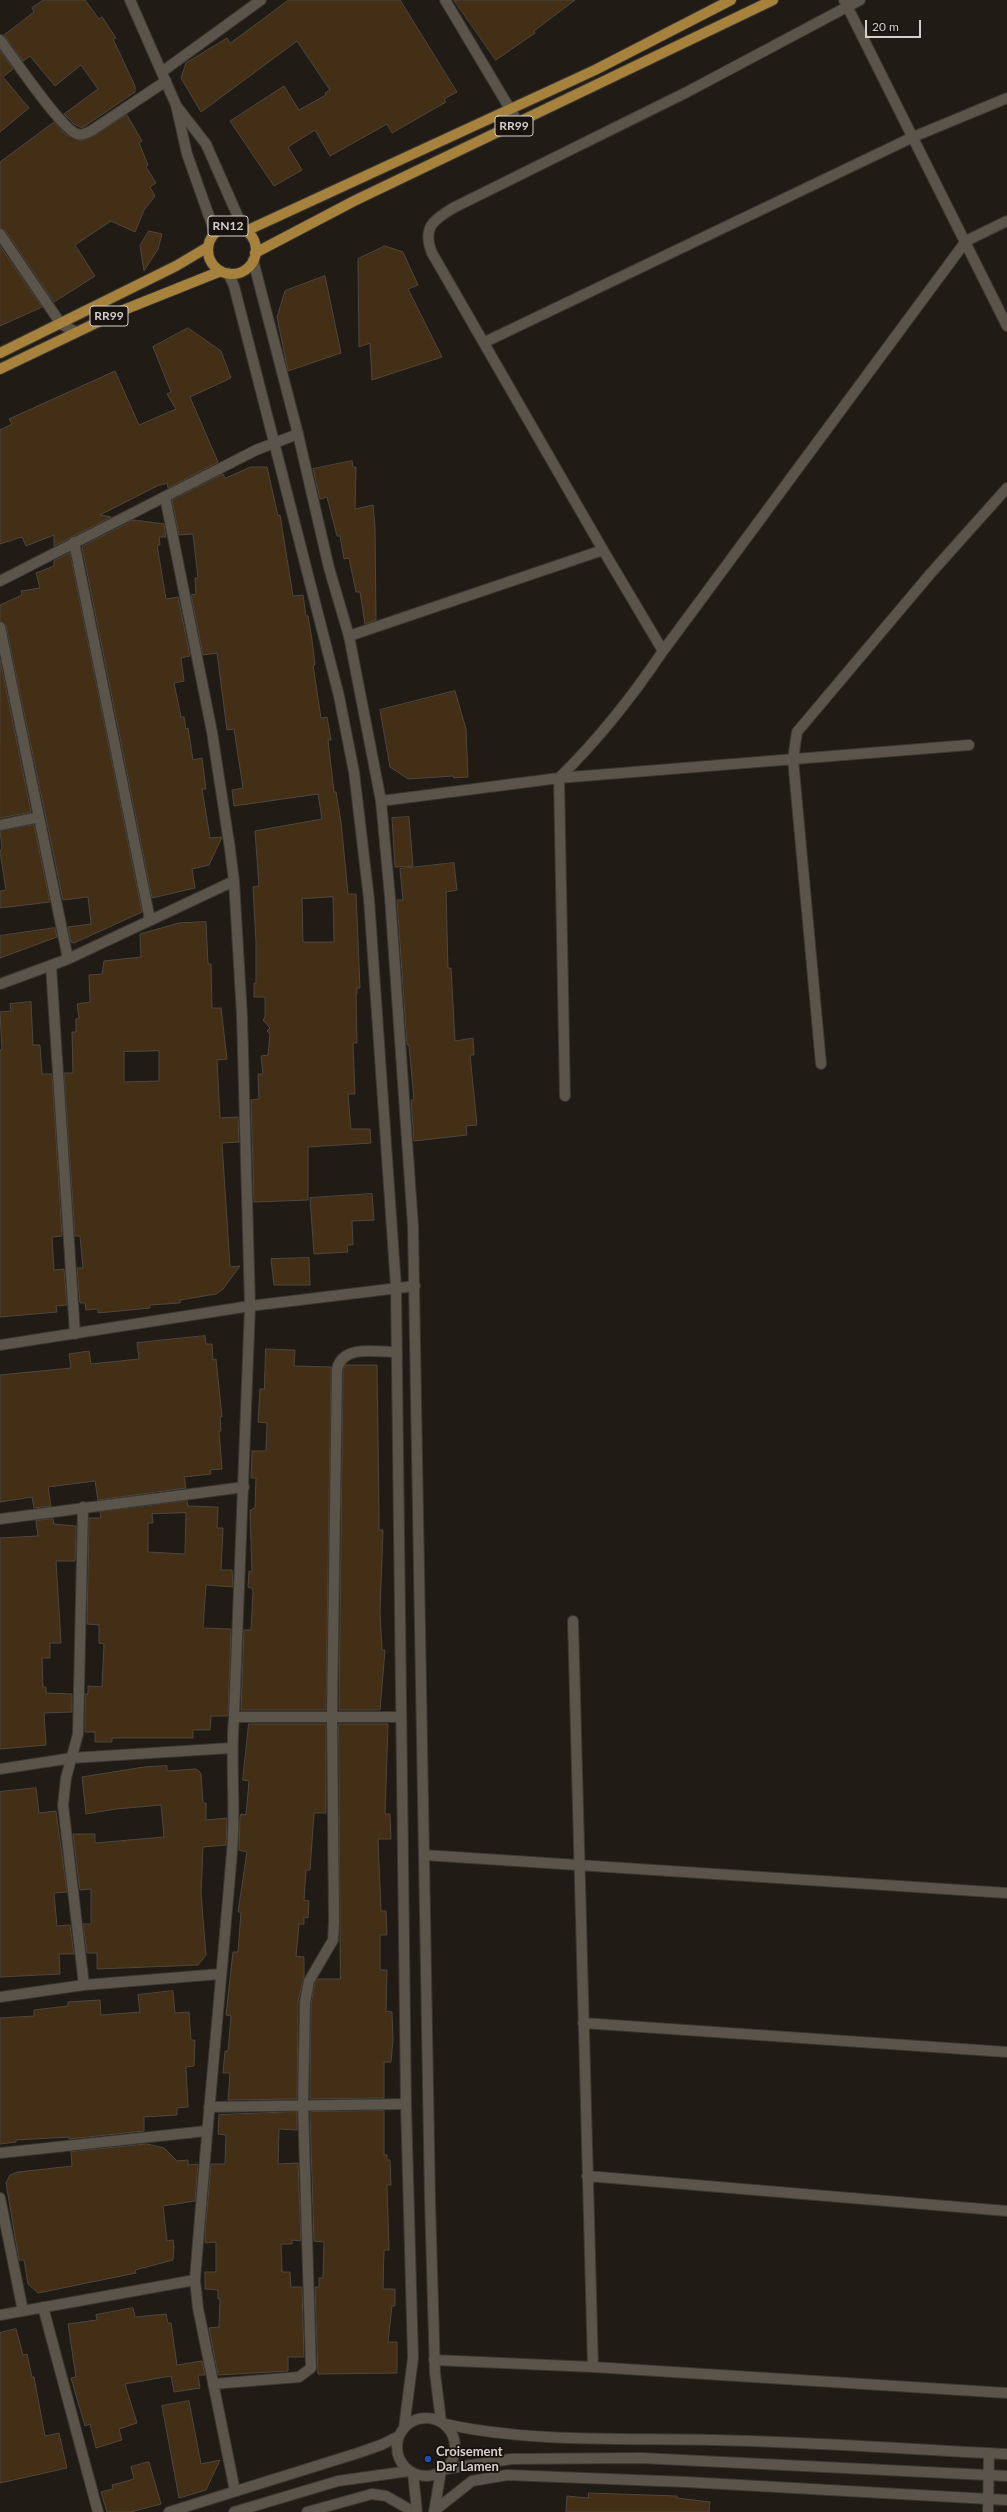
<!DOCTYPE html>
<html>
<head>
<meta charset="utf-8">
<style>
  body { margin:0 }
  #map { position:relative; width:1007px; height:2512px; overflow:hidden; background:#201b14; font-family:Lato,sans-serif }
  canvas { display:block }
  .scale { position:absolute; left:865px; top:20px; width:56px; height:18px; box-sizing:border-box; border:2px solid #d4d1cc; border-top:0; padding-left:5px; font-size:12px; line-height:14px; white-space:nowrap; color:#d4d1cc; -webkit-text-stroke:3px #17120b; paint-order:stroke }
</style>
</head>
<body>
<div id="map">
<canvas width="1007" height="2512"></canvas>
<div class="scale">20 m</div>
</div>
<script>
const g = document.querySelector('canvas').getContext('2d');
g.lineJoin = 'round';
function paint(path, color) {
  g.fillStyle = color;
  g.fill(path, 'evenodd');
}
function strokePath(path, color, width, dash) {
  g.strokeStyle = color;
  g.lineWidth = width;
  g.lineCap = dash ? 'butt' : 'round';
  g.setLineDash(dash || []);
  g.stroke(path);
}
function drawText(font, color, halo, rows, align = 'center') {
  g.font = font + ' Lato,sans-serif';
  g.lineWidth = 3.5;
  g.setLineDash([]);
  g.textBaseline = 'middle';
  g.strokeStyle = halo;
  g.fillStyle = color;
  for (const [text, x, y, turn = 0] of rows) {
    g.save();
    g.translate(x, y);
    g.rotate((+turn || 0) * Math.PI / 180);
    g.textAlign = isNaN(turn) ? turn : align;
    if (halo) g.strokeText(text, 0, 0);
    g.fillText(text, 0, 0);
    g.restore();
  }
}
const building = new Path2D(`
  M44 0H85L99 19 102 17 116 38 113 39 135 86V92L82 128 74 124 64 114 98 89 81 65 55 86 30 56 23 61 4 35 34 12 32 8Z
  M289 0H400L457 92 444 99 446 102 392 133 387 124 330 156 315 130 288 147 302 170 274 186 230 121 284 86 299 110 326 95 325 93 330 90 297 41 201 112 181 78 186 63 227 38 230 43Z
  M454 0H575L534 31 535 33 496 60Z
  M0 51 13 69 3 77 29 108 0 132Z
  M127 115 142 141 139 143 148 165 146 167 156 183 150 187 155 196 144 210 135 232 111 221 75 245 95 276 54 302 5 230 0 228V162L54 122 66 135 81 141 94 136Z
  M149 231 162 234 158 249 144 271 140 246Z
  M0 246 42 307 0 326Z
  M385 246 403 252 418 285 408 289 442 357 372 380 370 343 359 347 358 259Z
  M325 276 341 353 288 371 277 317 285 291Z
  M188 328 221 351 231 378 190 397 218 462 168 488 167 483 157 486 100 515 111 517 54 546V535L26 546 22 537 0 544V430L12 424 9 419 115 371 139 425 176 409 167 394 171 392 153 347Z
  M352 461 353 467H356L355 509 373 505 375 526 376 620 365 624 360 592H356L349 558 344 559 340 536H337L327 497 320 499 313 469Z
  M251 467H267L278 516 280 515 293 596 303 595 306 616H308L312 640 315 665H313L321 718 327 717 331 740H328L334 792H336L341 822 348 894H356L360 988H357V994H356L357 1043H353L355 1094H348L351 1129H370L371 1143 308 1147V1200L254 1202 251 1100 259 1099 258 1074H263L261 1056 268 1055 270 1034 267 1031 270 1028 263 1020 265 1017V997H254V983H256V942L253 887 259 886 255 831 322 819 318 794 234 806 232 790 243 788 234 729 227 730 217 653 203 655 191 595 196 594 195 578H198L193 534 179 535 172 500 223 474 225 478ZM333 897 334 942H303L302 899Z
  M134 520 164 524 166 537H159L160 545H157L166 599 178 597 190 656 181 658 184 681 174 683 181 717H184L186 729 188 728 193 760 202 758 206 789H202L210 838 222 837 209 865 192 869 195 888 152 898 82 547Z
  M70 553 142 912 74 943 71 942 68 927 91 924 88 897 63 900 6 626 0 621V605L22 595 21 591 40 588 36 573 54 566V561Z
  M0 659 31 812 0 818Z
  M455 691 466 729 468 777 454 778 453 776 408 779 390 767 380 710Z
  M409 817 413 866 395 867 392 818Z
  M34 825 50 902 0 908V891L6 890 0 852 2 848 0 831Z
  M454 863 457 890 446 892 448 968H451L455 1041 473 1038 474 1055H470L477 1125 466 1126 467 1135 414 1141 411 1100H414L409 1045H407L397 900H403L400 869Z
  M206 922 208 964H211L212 1008H221L227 1059 217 1060 220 1118 238 1117 239 1142 222 1143 230 1267 240 1266 223 1289 216 1294 180 1300V1303L150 1305V1308L98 1313V1309L86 1310 85 1303H80L77 1268H83L80 1236H75L64 1073H73L72 1032H76V1019L79 1018 77 1004 90 1002 89 975 102 974 104 961 141 957 140 934 179 923ZM159 1051V1081L124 1082V1052Z
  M55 928 57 937 0 958V936Z
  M31 1002 33 1045H40L42 1074H52L62 1236 52 1237 54 1270 64 1269 67 1305 56 1306 57 1312 0 1317V1050H2L0 1012 11 1011 10 1004Z
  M372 1194 374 1220 352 1221 353 1245H347L348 1252 314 1254 310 1198Z
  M309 1258 310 1285H274L271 1259Z
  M205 1336 206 1344H212L213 1360 216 1359 222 1417H220L221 1431H219L222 1469 210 1470 211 1474 184 1477 186 1488 98 1500 95 1481 48 1487 51 1506 34 1508 32 1497 0 1502V1375L71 1368 69 1354 89 1351 91 1364 139 1359 137 1343Z
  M266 1349 295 1350 294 1366 331 1367 326 1710H241L244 1630H251L253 1592 252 1588 248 1587 249 1571 252 1572 250 1510 255 1508 256 1478H251L252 1451H266L267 1423 258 1422 260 1389H264Z
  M346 1365H377L379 1511V1530H383L380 1612 382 1650H385L380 1710H339L343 1370Z
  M187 1501 188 1506 218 1507 217 1528H223L221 1570H232L233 1587 206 1585 203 1628 231 1629 228 1716H211L210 1730H193V1738H112V1742H95V1732H85V1694H88V1686L102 1687 104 1644 99 1643V1625L87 1624 89 1518H101L100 1512ZM186 1513 185 1554 148 1552V1523H153L152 1514Z
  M53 1519 54 1524 76 1526 75 1561H56L61 1643H50V1658H42L43 1687H46V1693L72 1694V1712L44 1713 46 1745 0 1749V1538L38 1536 36 1521Z
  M249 1724H326V1813H314L310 1870H306L304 1900 309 1901 308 1918 304 1917V1924H299L296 1956 304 1957V1977L298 2002 297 2099 228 2100 230 2073H223L225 2051H228L231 2016 226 2015 233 1952H238L241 1912H238L247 1852 239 1850 240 1817 241 1814 246 1815 249 1781 243 1780Z
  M339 1724H388L385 1814H390L391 1839H378L381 1911H386L387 1935H380V1970H387L386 2011 392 2012 393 2040 391 2062H384V2098L310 2099 311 2003 315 1983 318 1979H340Z
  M167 1766V1771L196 1769 199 1771 201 1774 203 1803H206V1820L227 1818 226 1845 203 1847 201 1894 206 1955 198 1965 97 1969V1953H87L83 1924H91V1889L80 1890 73 1834H95V1843L164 1837 161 1805 116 1809 86 1814 82 1777 144 1767Z
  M36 1788 39 1813 56 1811 67 1892 54 1893 57 1926 70 1925 74 1954H59L60 1974 0 1977V1792Z
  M173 1991 175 2013 189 2012 191 2040H195L194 2066 186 2067 188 2107 177 2108V2115L144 2117V2131L69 2139V2137L16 2140V2142L0 2144V2018L34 2016V2010L68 2006V2002L100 2000 101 2015 140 2012 138 1995Z
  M384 2111V2155H387V2160H390L391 2185H387L389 2250H384L383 2289H395V2306H392L388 2342H397V2373L318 2374 315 2287H319V2278H323L324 2242 314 2241 310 2112Z
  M297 2112V2130L279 2129 278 2164 298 2163 301 2241 292 2240V2244H281L282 2272H290L291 2287H302L304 2357H288V2371L218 2375 209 2328 219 2327 220 2299H218V2290L205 2289V2272H216V2242L205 2243V2233L211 2164H225L226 2135 218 2134 219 2115Z
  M147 2144 164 2148 177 2161 188 2160V2165L198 2164 195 2201 163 2206 167 2241 173 2240 174 2247 173 2260 135 2270 136 2273 38 2293 28 2284 24 2260H19L6 2183 10 2175 18 2172 72 2166 71 2152Z
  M133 2308 135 2317 166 2314 168 2323H171L177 2365 202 2361 205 2375H198L200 2388 174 2392 171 2376 125 2384 137 2423 119 2429 122 2440 96 2448 90 2424 85 2426 71 2378 76 2377 68 2324 97 2320 96 2315Z
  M16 2329 23 2355 27 2354 32 2377H34L45 2436 59 2433 67 2468 0 2483V2333Z
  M189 2401 201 2464 220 2460 206 2490 179 2498 162 2406Z
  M149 2462 161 2504 131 2512H107L101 2492 113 2489 112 2485 134 2479 131 2467Z
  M589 2493 677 2496V2498L710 2502 709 2512H566L567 2496 588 2498Z`);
const minor = new Path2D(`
  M445 0 519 124
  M844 0 1007 326
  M0 40C13 57 61 129 77 134 82 136 86 133 91 131L166 81
  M163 71 261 0
  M0 234 61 324 76 332
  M485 342 913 137 1007 98
  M165 497 212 732 230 849 234 881 242 1016 250 1306 234 1717C230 1762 236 1807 232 1852 220 1995 206 2137 195 2280L198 2308 235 2491
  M74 542 150 920
  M0 581 256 450 298 434
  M0 627 68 959
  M349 636 603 550
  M663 651 603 550 432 253C422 228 433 220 453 208L687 92 860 0
  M381 801 559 778 969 745
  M0 825 39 817
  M51 966 75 1334
  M0 984 68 959 234 881
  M821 1064 793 759 797 732 931 573 1007 488
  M565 1096 559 778C599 739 632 697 663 651L966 241 1007 221
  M0 1345 250 1306 415 1286
  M83 1507 78 1734 66 1778 63 1805 84 1985
  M0 1519 244 1487
  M573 1621 593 2367
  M234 1717H400
  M0 1769 72 1758 231 1748
  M424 1855 1007 1893
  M0 1997 84 1985 220 1974
  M583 2023 1007 2052
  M209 2107 406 2104
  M0 2153 206 2131
  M587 2176 1007 2211
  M0 2198 23 2311
  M43 2307 98 2512
  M0 2315 195 2280
  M434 2360 593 2367 1007 2393
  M213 2384 299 2377 311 2368 303 2105 305 2002 309 1981 333 1940 334 1922 332 1716 337 1369C343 1344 377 1352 397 1352
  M434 2511 472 2481 507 2475 687 2482 1007 2500
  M307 2512 372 2494 386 2496 414 2512
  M988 2512 989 2453`);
const tertiary = new Path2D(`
  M130 0 176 105 187 154 215 233
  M178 108 206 144 243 228
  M253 260 298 434 329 568 349 636 381 801 390 897 413 1226 430 2200 435 2373 441 2421
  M228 273 234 286 339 696 354 772 369 899 396 1287 406 2104 413 2358 404 2428
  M397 2447a29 29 0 1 1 58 0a29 29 0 1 1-58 0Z
  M445 2424C532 2443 624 2438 713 2440 811 2442 909 2449 1007 2454
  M445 2469 511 2459 641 2458 1007 2476
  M413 2473 417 2512
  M169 2512 358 2453 381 2445 399 2436
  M234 2512 338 2481 409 2471
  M434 2512 441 2471`);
const primary = new Path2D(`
  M208 250a24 24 0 1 1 48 0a24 24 0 1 1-48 0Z
  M246 231 595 70 731 0
  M255 253 354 201 773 0
  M0 353 176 266 208 247
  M0 369 121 311 221 271`);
const markers = [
  [428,2459,4,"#1a4fb4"]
];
const shields = [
  [514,126,38],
  [228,226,40],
  [109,316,38]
];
const shieldNames = [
  ["RR99",514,126],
  ["RN12",228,226],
  ["RR99",109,316]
];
const poiNames = [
  ["Croisement",436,2452],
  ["Dar Lamen",436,2467]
];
paint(building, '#432e16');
strokePath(building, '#4e473f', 1);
strokePath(minor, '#3a3732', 12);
strokePath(tertiary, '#3a3732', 12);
strokePath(primary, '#3a3732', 12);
strokePath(minor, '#5a544b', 10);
strokePath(tertiary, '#5a544b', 10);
strokePath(primary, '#a7823d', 10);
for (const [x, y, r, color] of markers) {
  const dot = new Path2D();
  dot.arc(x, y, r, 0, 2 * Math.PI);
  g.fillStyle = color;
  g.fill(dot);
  strokePath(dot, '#17120b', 1.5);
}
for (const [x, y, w] of shields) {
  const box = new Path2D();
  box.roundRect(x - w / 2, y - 10, w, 20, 3);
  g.fillStyle = '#17120b';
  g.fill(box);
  strokePath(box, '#d4d1cc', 1);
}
drawText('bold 12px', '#d4d1cc', null, shieldNames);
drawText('bold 13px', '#d4d1cc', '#17120b', poiNames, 'left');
</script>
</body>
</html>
